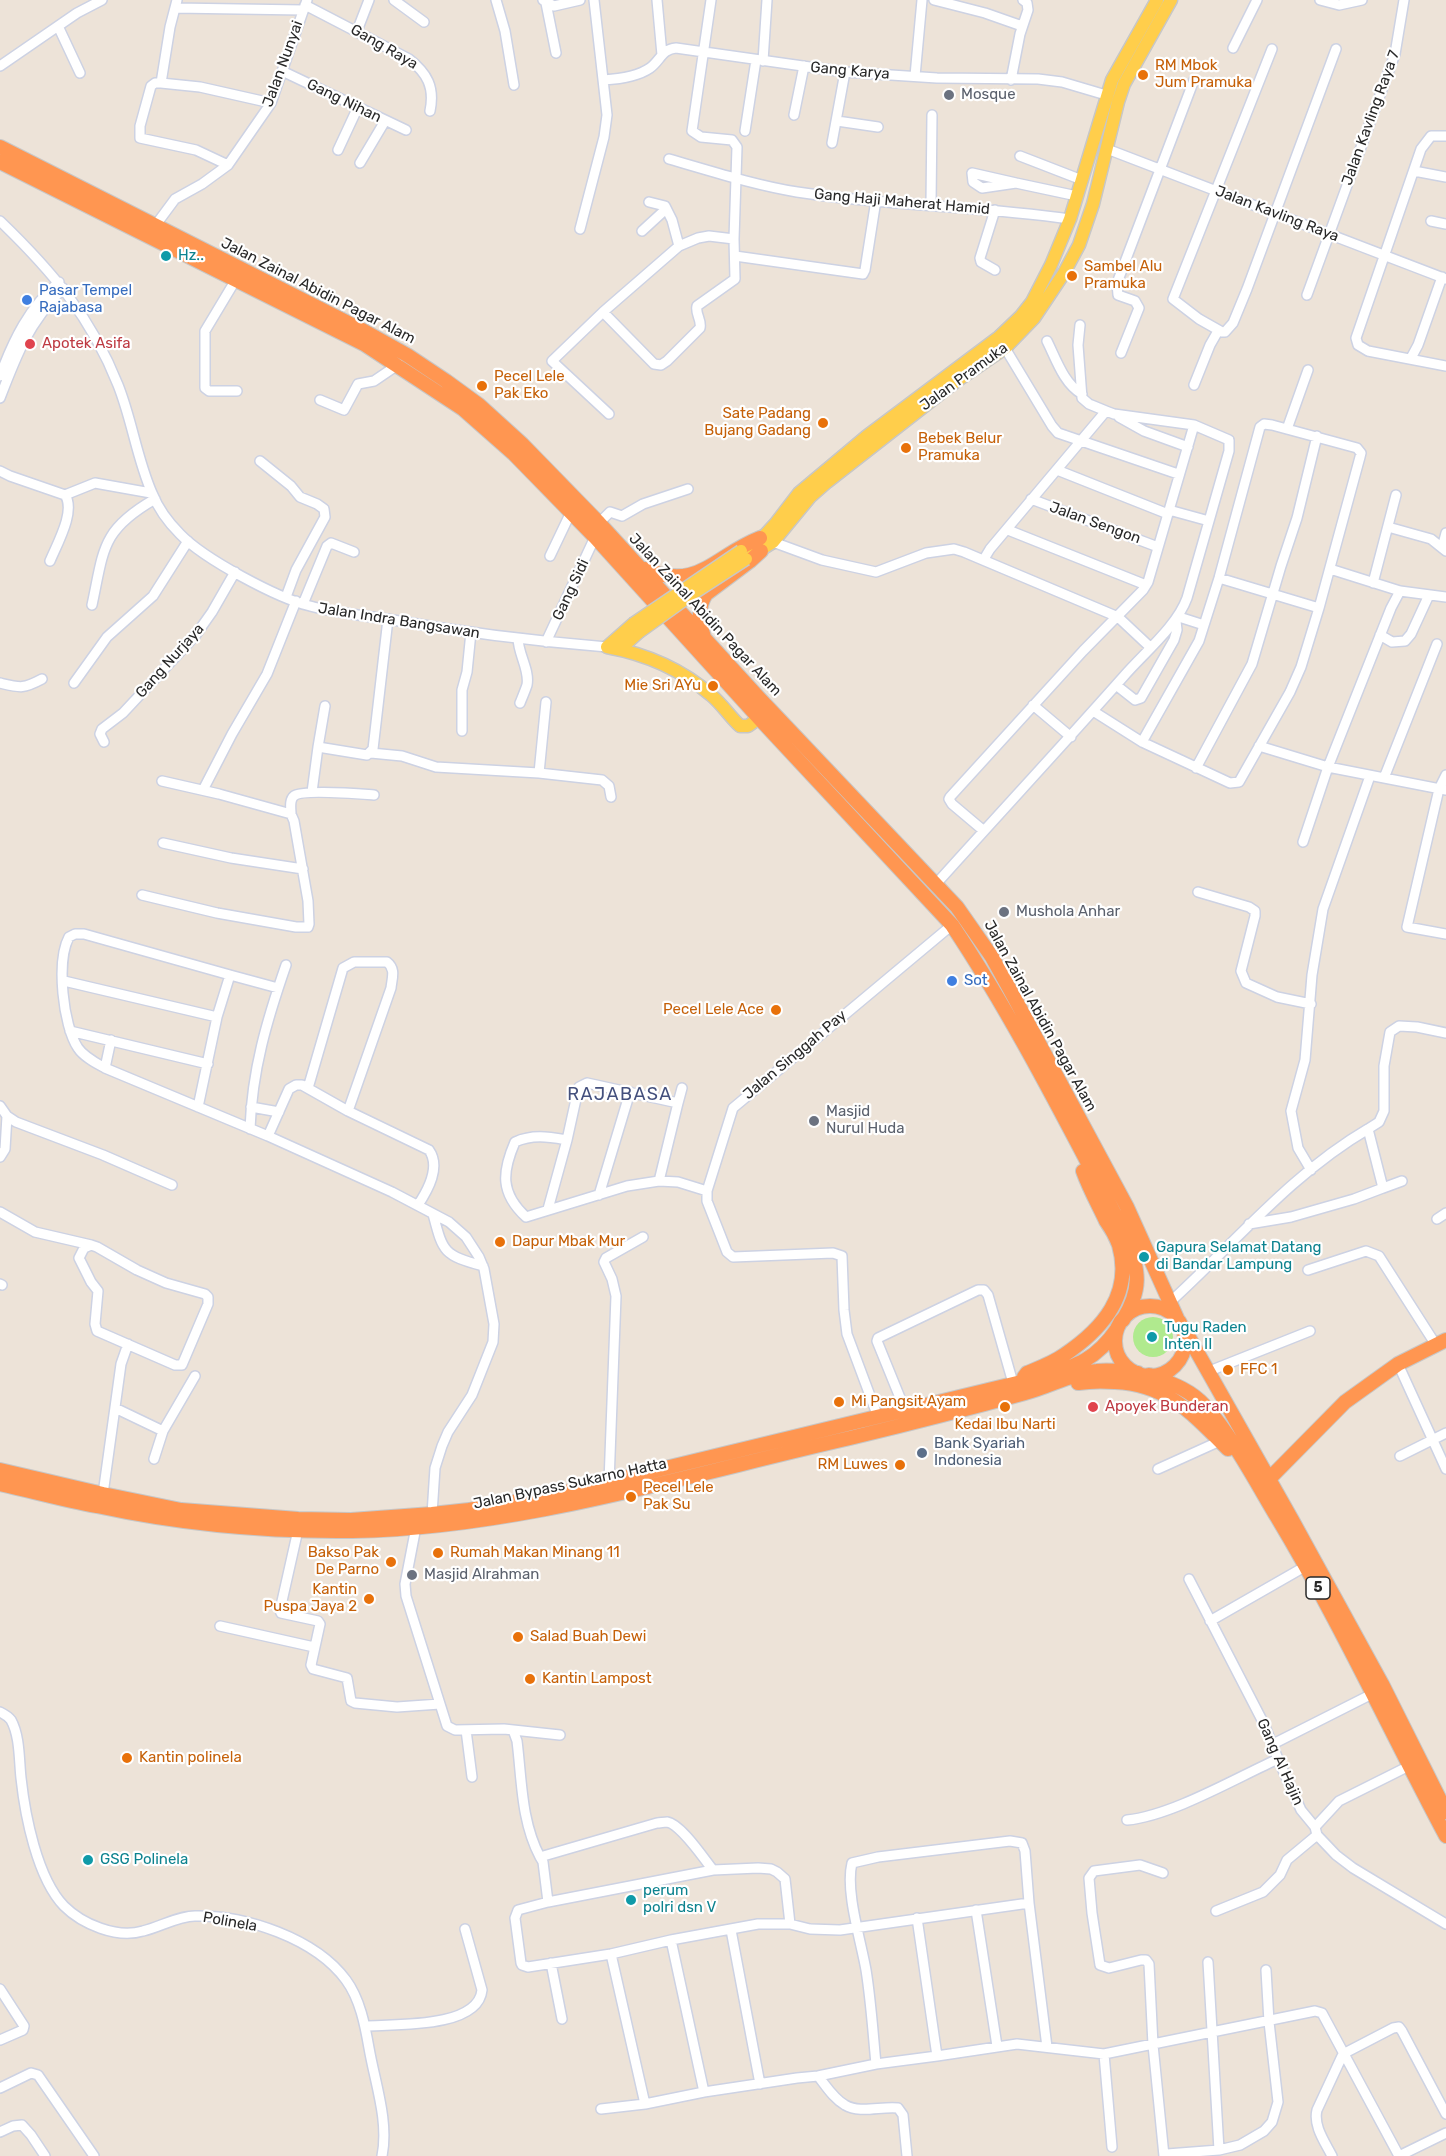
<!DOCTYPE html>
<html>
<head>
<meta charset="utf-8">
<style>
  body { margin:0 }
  canvas { display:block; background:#ede3d8 }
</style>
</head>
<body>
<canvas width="1446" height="2156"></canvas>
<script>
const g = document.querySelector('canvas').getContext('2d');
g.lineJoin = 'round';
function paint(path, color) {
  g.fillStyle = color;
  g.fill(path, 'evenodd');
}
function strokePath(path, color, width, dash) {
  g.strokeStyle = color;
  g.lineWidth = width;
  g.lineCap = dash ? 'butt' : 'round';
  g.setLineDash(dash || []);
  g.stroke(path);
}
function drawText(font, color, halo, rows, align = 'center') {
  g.font = font + ' Rubik,sans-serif';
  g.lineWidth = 4.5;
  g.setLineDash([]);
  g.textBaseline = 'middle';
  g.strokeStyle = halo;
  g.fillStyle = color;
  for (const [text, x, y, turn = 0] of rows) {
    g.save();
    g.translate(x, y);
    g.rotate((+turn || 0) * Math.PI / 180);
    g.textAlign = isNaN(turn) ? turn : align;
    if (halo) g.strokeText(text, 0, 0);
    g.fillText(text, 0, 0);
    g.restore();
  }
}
const green = new Path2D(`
  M1133 1337a20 20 0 1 1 40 0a20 20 0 1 1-40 0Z`);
const minor = new Path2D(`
  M394 0 424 22
  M496 0 505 31 514 85
  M543 0 554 6 580 0
  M657 0 662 55
  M934 0 985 13 1022 26
  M1320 0 1339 5 1362 0
  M546 3 556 53
  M305 5 409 59C427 73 435 87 430 111
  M175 8 303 10
  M58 26 80 73
  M357 31 369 0
  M1233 48 1257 0
  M1272 49 1173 299 1199 319 1222 332H1225L1233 323 1247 289 1336 49
  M763 61 767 0
  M0 66 77 13 102 0
  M282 71 406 130
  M915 76 922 0
  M604 80C619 79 637 77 650 68 660 61 662 49 676 48L845 72 937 78 1038 79 1062 82 1106 95
  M1011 80 1020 34 1028 10 1027 3 1023 0
  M161 83 170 27 177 0
  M794 115 804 66
  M837 121 878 127
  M745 131 756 60
  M1446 136H1431L1421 149 1356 338 1358 345 1368 351 1446 366
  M832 143 845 72
  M1107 149 1446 279
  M338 150 358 107
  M1020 156 1082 180
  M669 159C711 171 754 185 797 192 887 206 980 206 1070 219
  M360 163 385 121
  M228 165 196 150 140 138V126L151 86 155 83H161L200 87 271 103
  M1414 171 1446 177
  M1016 183 972 173 973 182 982 188 1016 183 1077 196
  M649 202 665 206 672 220 679 246
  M931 204 932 115
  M995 210 980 258 981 262 995 270
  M0 221C52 271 91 317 118 385 132 420 137 459 152 493 158 508 169 523 180 534 204 559 277 598 310 606 335 613 361 615 387 619 460 632 533 641 607 647
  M1431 221 1446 224
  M155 226 175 199 202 184 228 165 271 103 307 0
  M580 229 604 137 607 115 594 0
  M642 231 666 209
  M735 256 863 274 865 270 876 200
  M235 281 205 331V388L209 391H237
  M1307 295 1395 54 1404 0
  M603 312 654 364 661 365 667 361 700 328C702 320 695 314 697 306L735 279 734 239 737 147 732 140 701 137 692 131 711 0
  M1080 325 1078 345 1082 398 1089 404 1106 411
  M1047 341C1056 359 1064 384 1082 394
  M1005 348 1052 426 1058 433 1178 474
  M1121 353 1139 308 1135 301 1118 295 1117 283 1194 80
  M1411 358 1418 345 1442 277
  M0 376C13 341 29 307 59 282
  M1194 385 1210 345 1218 331
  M0 398C18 351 28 325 63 288
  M320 400 344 410 358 384 374 381 399 364
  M609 414 552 361 603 312 679 246 698 238 709 236 734 239
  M1119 417 1144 431 1188 447
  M1287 429 1308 370
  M260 461 291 486 300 497 317 504 324 509 325 517 296 570 286 597
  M1057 470 1168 514
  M0 471 10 476 65 495 95 483 151 493
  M1031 499 1158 547
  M1169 510 1209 521
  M599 523 610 512 622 516 643 504 688 489
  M1388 527 1431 539 1446 551
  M1008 530 1146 585
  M773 542 822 560 876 572 926 553 954 549 964 552 1118 617 1150 647
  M1442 548 1446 533
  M550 556 571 512
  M50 561C57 544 76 511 65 495
  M1330 569 1400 591 1446 597
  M1219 578 1319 608
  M1373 583 1396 495
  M303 604 327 546 331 543 354 552
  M92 605C104 549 101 530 155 499
  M1179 617 1204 625
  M1380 635 1392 642 1405 641 1411 634 1429 595
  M518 638C518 654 530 670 527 685 525 691 522 698 520 703
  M546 642 595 537
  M0 683C21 688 23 689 42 679
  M74 683 107 637 153 596 188 541
  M1116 685 1135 700 1141 698 1174 640 1177 630 1176 621
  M1033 705 1071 737
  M1093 711 1142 742 1230 783 1239 782 1290 692 1301 667 1319 608 1360 457 1361 453 1357 448 1272 425 1264 424 1260 427 1219 578 1199 641 1142 742
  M462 731V690L467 672 471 632
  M104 742 100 734 102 729 123 713 195 636 212 612 235 572
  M1259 746 1328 767 1446 790
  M318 747 325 706
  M371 753 402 756 436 767 539 773 602 780 609 786 611 797
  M1196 768 1252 664 1281 566 1297 518 1317 436
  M539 773 546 702
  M1446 775 1439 789 1407 927 1446 934
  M1384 778 1437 644
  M203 790 232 734 267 674 296 601
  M312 792 318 747 367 755 373 749 388 619
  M291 814C291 809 289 800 294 796 302 789 361 794 374 795
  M984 831 952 804 949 799 950 797 1083 651 1143 590 1148 582 1194 425
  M1303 842 1328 767 1391 608 1400 591
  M163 843 231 858 303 869
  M936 884C998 815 1062 746 1124 676 1144 653 1177 626 1187 598L1229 451V440L1194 425 1114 414 1106 411 990 549 984 559
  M1198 892 1249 907 1255 911V916L1241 971 1246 983 1277 997 1311 1004
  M142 895 217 913 296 927H308L309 924 308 901 294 821 291 814 219 794 162 781
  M230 975 278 988
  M64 981 217 1017
  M70 1031 208 1064
  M105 1068 111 1040
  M308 1088 343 968 354 962H387C396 969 392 978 391 988L348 1111
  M678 1103 682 1088
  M0 1106 7 1116 16 1122 103 1155 172 1185
  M198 1107 217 1017 230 975 84 934H75L69 937C56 961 63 1026 78 1048 84 1057 96 1063 105 1068L268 1136 392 1192 449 1222 466 1237 479 1257 484 1269 494 1324 493 1342 472 1395 448 1432 442 1446 435 1468 432 1514
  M251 1107 279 1112
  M250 1129C252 1070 267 1020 286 965
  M268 1136 289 1089 296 1085H302L348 1111 429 1150C441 1167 428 1190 418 1205
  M567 1140C549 1137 533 1134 515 1142 502 1172 500 1193 526 1217L627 1186 659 1181 678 1182 707 1191
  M0 1157 5 1149 7 1116
  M1311 1170 1298 1148 1291 1111 1305 1060 1312 975 1323 909 1370 776
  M1383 1188 1402 1181
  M599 1195 630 1092
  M548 1209 567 1140 578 1090 579 1087 587 1083 678 1103 659 1181
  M0 1212 35 1232 91 1245 97 1247 137 1270 166 1283 205 1294 208 1297V1304L182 1365H175L97 1331 95 1324 98 1291 91 1282 79 1258 84 1248 91 1245
  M433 1214C443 1252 443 1255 483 1266
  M1437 1219 1446 1213
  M1249 1224 1291 1217 1354 1199 1383 1188 1368 1129 1379 1122 1384 1111V1066L1390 1032 1399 1026 1417 1027 1446 1033
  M1308 1270 1366 1251 1379 1256 1436 1345
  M0 1284 2 1285
  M1169 1303C1234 1244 1291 1174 1368 1129
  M1398 1364 1446 1469
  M1207 1372 1310 1331
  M115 1408 163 1431
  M905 1410 877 1341 878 1338 978 1290H984L988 1295 1013 1383
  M878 1417 847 1334 844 1310 842 1256 833 1253 733 1257 727 1252 707 1201V1191L733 1108 952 925
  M1400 1456 1446 1433
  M154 1459 163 1431 195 1376
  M1158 1469 1220 1441
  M609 1482 616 1296 612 1279 604 1262 606 1258 643 1237
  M103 1494 121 1364 128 1344
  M416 1527 405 1584 406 1596 447 1726 455 1730 504 1729 560 1735
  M298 1530 280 1610 281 1613 318 1621 320 1624 311 1665 313 1669 347 1678 351 1701 355 1703 397 1707 440 1704
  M1189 1579 1264 1724 1278 1759 1301 1810 1315 1827 1317 1835 1336 1855 1353 1868 1446 1924
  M1210 1621 1306 1566
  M220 1626 314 1647
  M0 1712C4 1714 8 1716 11 1720 20 1736 19 1760 21 1778 25 1815 37 1878 64 1906 82 1924 117 1939 143 1931 160 1927 178 1916 195 1916 245 1915 315 1938 346 1980 360 1999 365 2025 369 2048 375 2083 389 2121 382 2156
  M466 1730 472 1777
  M513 1730 517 1741C522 1781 521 1821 540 1857
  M1273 1744 1374 1693
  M1127 1820C1171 1816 1236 1778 1278 1759
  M1315 1827 1339 1801 1409 1766
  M1163 1873 1140 1865 1094 1871 1089 1878 1092 1913 1100 1965 1109 1968 1141 1960H1146L1149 1964 1153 2045 1164 2156
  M548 1902 543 1862 540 1857 657 1823C659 1823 665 1822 667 1822 681 1824 704 1859 713 1870
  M976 1910 997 2046
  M1216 1911 1263 1892 1280 1875 1287 1860 1317 1835
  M917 1918 937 2056 1017 2044 1104 2054 1315 2011 1322 2013 1399 2156
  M790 1924 785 1879 777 1872 771 1869 758 1868 713 1870 548 1902 518 1910 515 1918 521 1963 522 1965 528 1967 611 1954 671 1940 758 1924H790L810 1929 840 1930 1029 1903
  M731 1930 760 2084
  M671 1940 704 2092
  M611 1954 645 2104
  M1208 1962 1219 2150
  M551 1963 562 2019
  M0 1989 24 2026 23 2030 0 2040
  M365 2026C393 2024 478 2029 482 1990L465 1929
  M1104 2054 1112 2147
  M876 2064C873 2033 871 2001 866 1970 861 1941 845 1891 852 1863L878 1857 1010 1841 1022 1843 1025 1851 1029 1903 1047 2047
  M818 2076C826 2086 834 2099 845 2105 860 2114 881 2106 898 2108L903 2115 907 2156
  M0 2088 31 2073 38 2075 94 2156
  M601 2109 645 2104 704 2092 797 2078 818 2076 876 2064 937 2056
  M0 2132 13 2126 22 2125 31 2135 45 2156
  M1164 2156 1167 2154 1219 2150 1240 2145 1264 2131 1272 2122 1278 2102 1269 2022 1266 1970
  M1332 2156C1325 2142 1313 2126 1317 2110L1343 2054 1393 2028 1399 2027 1402 2031 1446 2114
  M1399 2156 1446 2133`);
const major = new Path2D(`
  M752 543 765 535 776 523 799 493 867 436 999 337 1021 316 1032 302 1051 265 1070 219 1112 80 1157 0
  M752 555 773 542 810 497 827 482 955 382 1005 348 1034 318 1064 273 1079 245 1093 204 1118 102 1124 84 1171 0
  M607 647C646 654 681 669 711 695 722 704 730 717 740 726H748L759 718
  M607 647 633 624
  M620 649 639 632`);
const highway = new Path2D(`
  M0 147 364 331 407 355 446 381 479 405 522 444 599 523 758 697 957 907 992 957 1013 995 1127 1207 1177 1318
  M0 162 364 344 463 409 514 454 595 537 759 718 952 925C1018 1024 1072 1134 1128 1239 1139 1272 1142 1289 1123 1320
  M645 569C698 592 714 556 760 538
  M704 637C699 622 697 608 706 594L750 561 761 551
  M1115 1341a35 35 0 1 1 70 0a35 35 0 1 1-70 0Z
  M1183 1327 1292 1520 1382 1684 1446 1812
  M1149 1375C1170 1383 1190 1389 1205 1406 1233 1438 1255 1480 1277 1517 1339 1620 1389 1729 1446 1836
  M1024 1377 1027 1373C1039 1368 1053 1363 1064 1355 1103 1329 1133 1294 1119 1245 1116 1237 1111 1228 1106 1221 1098 1204 1089 1188 1083 1171
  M1078 1383C1091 1381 1102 1381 1115 1382 1167 1384 1193 1414 1228 1449
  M0 1470 103 1494 181 1510 298 1519 351 1520 432 1514 469 1510 558 1494 1042 1377C1076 1366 1096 1360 1117 1329
  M1269 1479 1345 1402 1398 1364 1446 1340
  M0 1484C32 1491 64 1500 97 1506 180 1524 267 1532 352 1531 519 1528 687 1475 850 1438 908 1424 967 1409 1025 1393 1049 1387 1072 1373 1097 1371 1111 1369 1125 1372 1138 1373`);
const majorBridge = new Path2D(`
  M633 624 741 551
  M639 632 692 594 746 559`);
const markers = [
  [1143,75,6,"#e8710a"],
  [949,95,6,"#6b7280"],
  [166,256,6,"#0f9aa8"],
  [1072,276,6,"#e8710a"],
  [27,300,6,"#3f7fe0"],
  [30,344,6,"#e0444e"],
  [482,386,6,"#e8710a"],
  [823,423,6,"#e8710a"],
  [906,448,6,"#e8710a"],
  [713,686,6,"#e8710a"],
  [1004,912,6,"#6b7280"],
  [952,981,6,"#3f7fe0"],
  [776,1010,6,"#e8710a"],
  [814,1121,6,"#6b7280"],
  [500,1242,6,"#e8710a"],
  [1144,1257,6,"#0f9aa8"],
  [1152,1337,6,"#0f9aa8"],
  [1228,1370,6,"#e8710a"],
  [839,1402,6,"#e8710a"],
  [1005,1407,6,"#e8710a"],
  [1093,1407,6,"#e0444e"],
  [922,1453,6,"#5c6f8a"],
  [900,1465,6,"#e8710a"],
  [631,1497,6,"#e8710a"],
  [438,1553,6,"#e8710a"],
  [391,1562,6,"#e8710a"],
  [412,1575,6,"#6b7280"],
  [369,1599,6,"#e8710a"],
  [518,1637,6,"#e8710a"],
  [530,1679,6,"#e8710a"],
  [127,1758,6,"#e8710a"],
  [88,1860,6,"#0f9aa8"],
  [631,1900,6,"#0f9aa8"]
];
const shields = [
  [1318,1588,24]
];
const shieldNames = [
  ["5",1318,1588]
];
const streetNames = [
  ["Gang Raya",384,47,30],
  ["Jalan Nunyai",283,64,-70],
  ["Gang Karya",850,71,5],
  ["Gang Nihan",344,101,26],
  ["Jalan Kavling Raya 7",1371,118,-70],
  ["Gang Haji Maherat Hamid",902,202,5],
  ["Jalan Kavling Raya",1277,214,21],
  ["Jalan Zainal Abidin Pagar Alam",318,291,27],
  ["Jalan Pramuka",964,377,-36],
  ["Jalan Sengon",1095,523,20],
  ["Gang Sidi",571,590,-65],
  ["Jalan Zainal Abidin Pagar Alam",705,615,47],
  ["Jalan Indra Bangsawan",399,621,9],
  ["Gang Nurjaya",170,661,-48],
  ["Jalan Zainal Abidin Pagar Alam",1040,1016,61],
  ["Jalan Singgah Pay",795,1055,-40],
  ["Jalan Bypass Sukarno Hatta",570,1484,-12],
  ["Gang Al Hajin",1280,1762,66],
  ["Polinela",230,1922,10]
];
const foodNames = [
  ["RM Mbok",1155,66],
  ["Jum Pramuka",1155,83],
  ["Sambel Alu",1084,267],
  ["Pramuka",1084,284],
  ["Pecel Lele",494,377],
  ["Pak Eko",494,394],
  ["Sate Padang",811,414,"right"],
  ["Bujang Gadang",811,431,"right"],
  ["Bebek Belur",918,439],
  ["Pramuka",918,456],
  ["Mie Sri AYu",701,686,"right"],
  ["Pecel Lele Ace",764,1010,"right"],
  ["Dapur Mbak Mur",512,1242],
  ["FFC 1",1240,1370],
  ["Mi Pangsit Ayam",851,1402],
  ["Kedai Ibu Narti",1005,1425,"center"],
  ["RM Luwes",888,1465,"right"],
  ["Pecel Lele",643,1488],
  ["Pak Su",643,1505],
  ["Bakso Pak",379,1553,"right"],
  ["De Parno",379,1570,"right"],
  ["Rumah Makan Minang 11",450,1553],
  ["Kantin",357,1590,"right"],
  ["Puspa Jaya 2",357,1607,"right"],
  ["Salad Buah Dewi",530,1637],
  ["Kantin Lampost",542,1679],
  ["Kantin polinela",139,1758]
];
const worshipNames = [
  ["Mosque",961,95],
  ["Mushola Anhar",1016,912],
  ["Masjid",826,1112],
  ["Nurul Huda",826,1129],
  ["Masjid Alrahman",424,1575]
];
const cultureNames = [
  ["Hz..",178,256],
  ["Gapura Selamat Datang",1156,1248],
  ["di Bandar Lampung",1156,1265],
  ["Tugu Raden",1164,1328],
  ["Inten II",1164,1345],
  ["GSG Polinela",100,1860],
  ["perum",643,1891],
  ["polri dsn V",643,1908]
];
const shopNames = [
  ["Pasar Tempel",39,291],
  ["Rajabasa",39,308],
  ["Sot",964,981]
];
const healthNames = [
  ["Apotek Asifa",42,344],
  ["Apoyek Bunderan",1105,1407]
];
const serviceNames = [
  ["Bank Syariah",934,1444],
  ["Indonesia",934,1461]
];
const quarterNames = [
  ["RAJABASA",620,1095]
];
paint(green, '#b0ea8e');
strokePath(minor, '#cdd2e3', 12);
strokePath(major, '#c7c7c7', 15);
strokePath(highway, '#c7c7c7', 16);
strokePath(minor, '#fff', 9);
strokePath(major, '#ffce4b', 12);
strokePath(highway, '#ff9651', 14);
strokePath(majorBridge, '#c7c7c7', 15, []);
strokePath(majorBridge, '#ffce4b', 12);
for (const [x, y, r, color] of markers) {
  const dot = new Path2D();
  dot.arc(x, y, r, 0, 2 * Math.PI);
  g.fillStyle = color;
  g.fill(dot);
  strokePath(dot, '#fff', 2);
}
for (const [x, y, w] of shields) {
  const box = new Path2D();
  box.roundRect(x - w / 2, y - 11, w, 22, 4.5);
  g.fillStyle = '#fff';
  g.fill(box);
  strokePath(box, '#282828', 1.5);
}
drawText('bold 14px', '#282828', null, shieldNames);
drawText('15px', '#282828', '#fff', streetNames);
drawText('15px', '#c56008', '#fff', foodNames, 'left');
drawText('15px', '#5b616d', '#fff', worshipNames, 'left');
drawText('15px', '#0d838f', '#fff', cultureNames, 'left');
drawText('15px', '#366cbe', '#fff', shopNames, 'left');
drawText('15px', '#be3a42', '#fff', healthNames, 'left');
drawText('15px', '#4e5e75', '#fff', serviceNames, 'left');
g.letterSpacing = '1.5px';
drawText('18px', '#44507d', '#fff', quarterNames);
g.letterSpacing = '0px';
</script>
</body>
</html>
